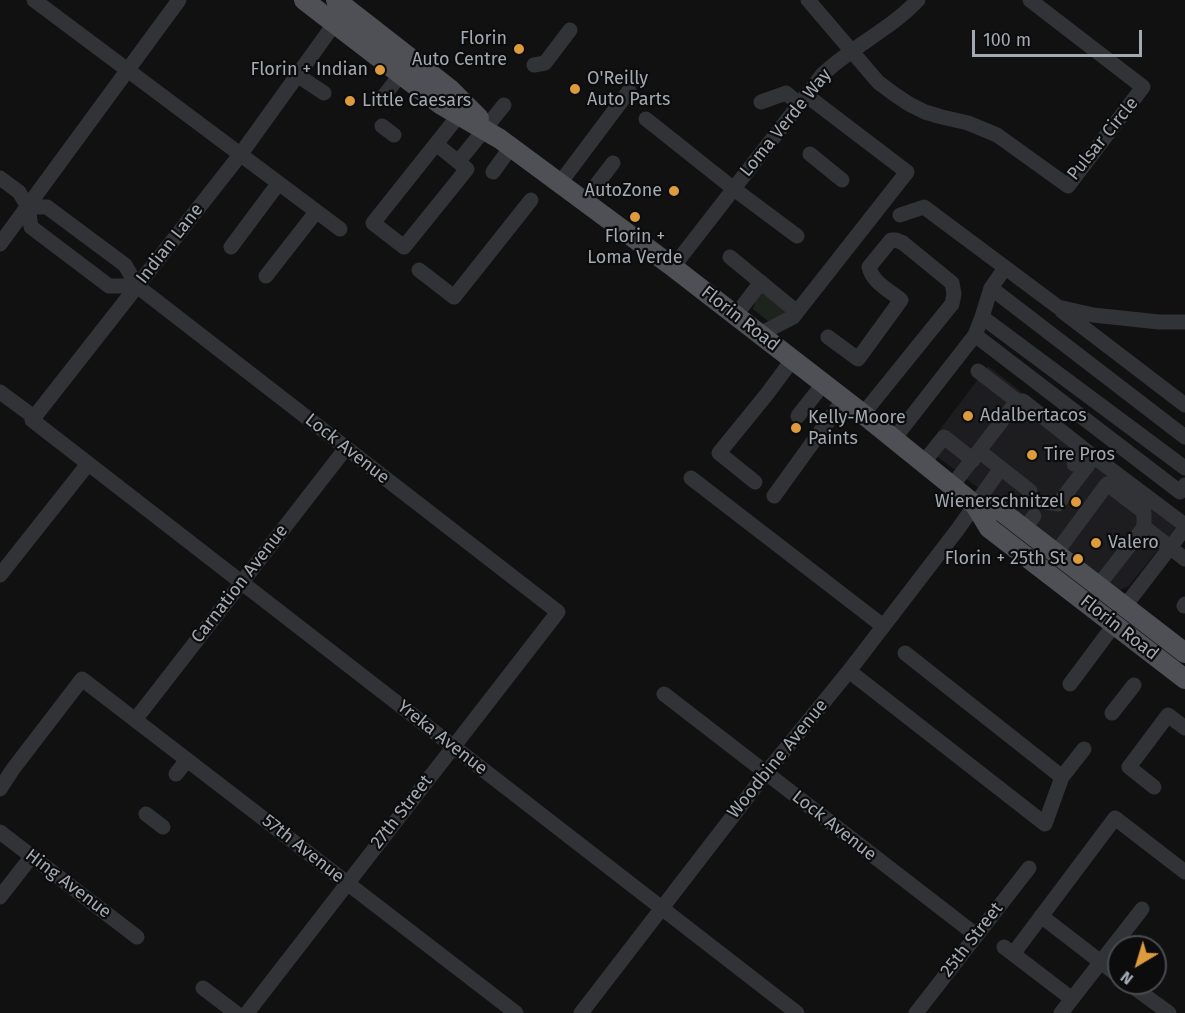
<!DOCTYPE html>
<html>
<head>
<meta charset="utf-8">
<style>
  body { margin:0 }
  #map { position:relative; width:1185px; height:1013px; overflow:hidden; background:#111112; font-family:"Fira Sans",sans-serif }
  canvas { display:block }
  .north { position:absolute; left:1107px; top:935px; width:60px; height:60px; box-sizing:border-box; background:#0c0c0d; border:2px solid #484b4f; border-radius:50%; rotate:218deg; font-size:16px; font-weight:700; line-height:24px; text-align:center; color:#a3a9b1 }
  .north::after { content:''; display:block; margin:auto; width:21px; height:27px; background:#dd9b3d; clip-path:polygon(50% 0,100% 100%,50% 72%,0 100%) }
  .scale { position:absolute; left:972px; top:30px; width:170px; height:27px; box-sizing:border-box; border:3px solid #a3a9b1; border-top:0; padding-left:8px; font-size:18px; line-height:21px; white-space:nowrap; color:#a3a9b1; -webkit-text-stroke:4px #0c0c0d; paint-order:stroke }
</style>
</head>
<body>
<div id="map">
<canvas width="1185" height="1013"></canvas>
<div class="north">N</div>
<div class="scale">100 m</div>
</div>
<script>
const g = document.querySelector('canvas').getContext('2d');
g.lineJoin = 'round';
function paint(path, color) {
  g.fillStyle = color;
  g.fill(path, 'evenodd');
}
function strokePath(path, color, width, dash) {
  g.strokeStyle = color;
  g.lineWidth = width;
  g.lineCap = dash ? 'butt' : 'round';
  g.setLineDash(dash || []);
  g.stroke(path);
}
function drawText(font, color, halo, rows, align = 'center') {
  g.font = font + ' "Fira Sans",sans-serif';
  g.lineWidth = 4.5;
  g.setLineDash([]);
  g.textBaseline = 'middle';
  g.strokeStyle = halo;
  g.fillStyle = color;
  for (const [text, x, y, turn = 0] of rows) {
    g.save();
    g.translate(x, y);
    g.rotate((+turn || 0) * Math.PI / 180);
    g.textAlign = isNaN(turn) ? turn : align;
    if (halo) g.strokeText(text, 0, 0);
    g.fillText(text, 0, 0);
    g.restore();
  }
}
const built = new Path2D(`
  M988 366 1183 518 1129 586 1120 590 1111 589 926 448Z`);
const green = new Path2D(`
  M762 292 787 312V317L768 321 753 309 757 296Z`);
const minor = new Path2D(`
  M34 0 340 229
  M808 0 878 82 894 94 909 104 925 112 942 117 968 123 997 135 1068 186 1143 87 1030 0
  M340 16 240 155 32 420 797 1013
  M534 65 545 63 570 30
  M297 75 324 93
  M383 97 401 74
  M761 102 786 93 799 104
  M646 119 734 189 797 236
  M382 126 394 135
  M487 126 504 105
  M436 144 467 169 404 247 373 223 459 115
  M810 154 842 180
  M458 162 484 130
  M493 172 511 147
  M0 178 19 192 28 207 31 227 109 286H137
  M560 183 629 91
  M584 201 613 163
  M28 207H47L125 265 137 286 558 612 247 1013
  M900 215 924 207 1058 307 1093 315 1159 322H1185
  M0 244 179 0
  M231 247 278 184
  M730 257 797 312
  M673 267 822 75C852 46 890 30 918 0
  M419 270 454 297 531 200
  M266 276 316 212
  M991 288 1185 437
  M1062 311 1185 405
  M736 315 761 282
  M982 317 1185 468
  M760 334 793 317 907 172 806 95
  M975 335 1180 492 1185 485
  M828 337 858 359 901 300C890 291 872 282 869 267L891 240H896L903 243 952 283 954 294 952 304 863 414
  M978 371 1017 401H1023L1085 450
  M0 392 34 417
  M798 416 824 383
  M894 439 975 335 982 317 991 288 1005 268
  M979 451 1030 491
  M923 463 944 437 973 460
  M1074 464 1085 450 1185 525
  M691 478 883 626
  M755 482 719 453 767 394 793 359
  M952 486 1017 401
  M774 496 844 399
  M1045 502 1058 504 1088 465 1078 458
  M1024 529 1034 516
  M1056 553 1107 484 1144 512V527
  M0 575 88 464
  M1098 586 1144 527 1185 559
  M1125 606 1185 528
  M1184 606 1185 604
  M905 653 1062 777
  M849 671 1045 824 1062 777 1084 749
  M1070 684 1114 625
  M664 694 976 935
  M1112 713 1134 685
  M135 720 346 448
  M176 774 187 760
  M1154 787 1129 767 1168 715 1185 728
  M0 789 13 769 82 679 516 1013
  M146 814 163 827
  M0 832 137 937
  M0 897 32 856
  M1041 916 1119 976
  M1004 947 1072 999
  M1013 954 1115 818 1185 872
  M1128 983 1169 1013
  M203 988 236 1013
  M581 1013 766 773 849 671 958 529 1001 468
  M916 1013 1029 868
  M1061 1013 1142 909`);
const major = new Path2D(`
  M304 0 425 93 440 104 500 139 673 267 863 414 952 486 975 505 989 528 1185 679
  M336 0 451 90 479 118
  M975 505 1001 511 1185 653`);
const markers = [
  [519,49,6,"#dd9b3d"],
  [380,70,6,"#dd9b3d"],
  [575,89,6,"#dd9b3d"],
  [350,101,6,"#dd9b3d"],
  [674,191,6,"#dd9b3d"],
  [635,217,6,"#dd9b3d"],
  [968,416,6,"#dd9b3d"],
  [796,428,6,"#dd9b3d"],
  [1032,455,6,"#dd9b3d"],
  [1076,502,6,"#dd9b3d"],
  [1096,543,6,"#dd9b3d"],
  [1078,559,6,"#dd9b3d"]
];
const poiNames = [
  ["Florin",507,39,"right"],
  ["Auto Centre",507,60,"right"],
  ["Florin + Indian",368,70,"right"],
  ["O'Reilly",587,79],
  ["Auto Parts",587,100],
  ["Little Caesars",362,101],
  ["AutoZone",662,191,"right"],
  ["Florin +",635,237,"center"],
  ["Loma Verde",635,258,"center"],
  ["Adalbertacos",980,416],
  ["Kelly-Moore",808,418],
  ["Paints",808,439],
  ["Tire Pros",1044,455],
  ["Wienerschnitzel",1064,502,"right"],
  ["Valero",1108,543],
  ["Florin + 25th St",1066,559,"right"]
];
const streetNames = [
  ["Loma Verde Way",786,123,-51],
  ["Pulsar Circle",1103,139,-51],
  ["Indian Lane",170,244,-52],
  ["Florin Road",740,319,38],
  ["Lock Avenue",347,449,38],
  ["Carnation Avenue",240,584,-52],
  ["Florin Road",1119,628,38],
  ["Yreka Avenue",442,738,38],
  ["Woodbine Avenue",778,759,-51],
  ["27th Street",402,812,-52],
  ["Lock Avenue",834,826,38],
  ["57th Avenue",303,849,38],
  ["Hing Avenue",68,884,37],
  ["25th Street",972,940,-52]
];
paint(built, '#1d1d1f');
paint(green, '#1d241e');
strokePath(minor, '#323336', 15);
strokePath(major, '#4e5055', 20);
for (const [x, y, r, color] of markers) {
  const dot = new Path2D();
  dot.arc(x, y, r, 0, 2 * Math.PI);
  g.fillStyle = color;
  g.fill(dot);
  strokePath(dot, '#0c0c0d', 2);
}
drawText('18px', '#a3a9b1', '#0c0c0d', poiNames, 'left');
drawText('18px', '#a3a9b1', '#0c0c0d', streetNames);
</script>
</body>
</html>
